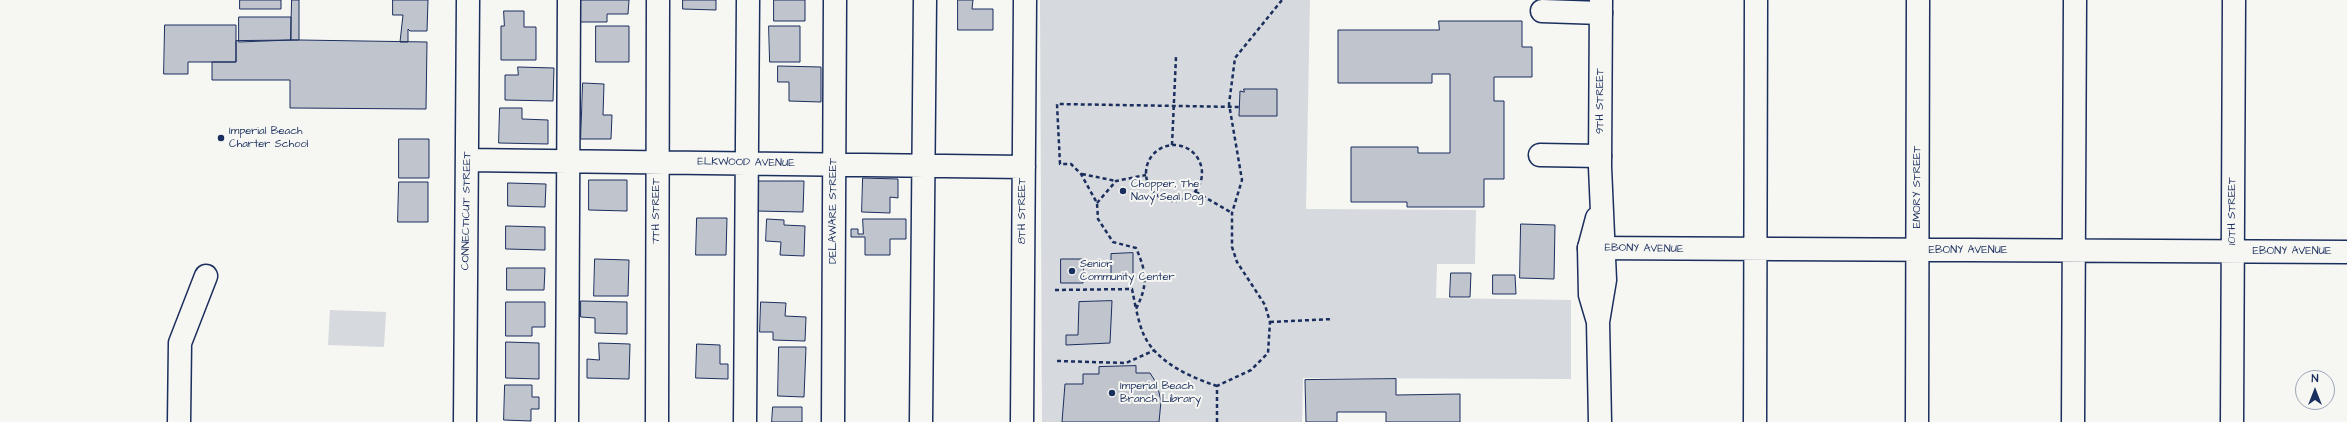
<!DOCTYPE html>
<html>
<head>
<meta charset="utf-8">
<style>
  body { margin:0 }
  #map { position:relative; width:2347px; height:422px; overflow:hidden; background:#f6f6f2; font-family:"Architects Daughter",sans-serif }
  canvas { display:block }
  .north { position:absolute; left:2295px; top:370px; width:40px; height:40px; box-sizing:border-box; background:#f6f6f2; border:1px solid #9ea6b7; border-radius:50%; rotate:0deg; font-size:11px; font-weight:700; line-height:16px; text-align:center; color:#1b2f5e }
  .north::after { content:''; display:block; margin:auto; width:14px; height:18px; background:#1b2f5e; clip-path:polygon(50% 0,100% 100%,50% 72%,0 100%) }
</style>
</head>
<body>
<div id="map">
<canvas width="2347" height="422"></canvas>
<div class="north">N</div>
</div>
<script>
const g = document.querySelector('canvas').getContext('2d');
g.lineJoin = 'round';
function paint(path, color) {
  g.fillStyle = color;
  g.fill(path, 'evenodd');
}
function strokePath(path, color, width, dash) {
  g.strokeStyle = color;
  g.lineWidth = width;
  g.lineCap = dash ? 'butt' : 'round';
  g.setLineDash(dash || []);
  g.stroke(path);
}
function drawText(font, color, halo, rows, align = 'center') {
  g.font = font + ' "Architects Daughter",sans-serif';
  g.lineWidth = 4;
  g.setLineDash([]);
  g.textBaseline = 'middle';
  g.strokeStyle = halo;
  g.fillStyle = color;
  for (const [text, x, y, turn = 0] of rows) {
    g.save();
    g.translate(x, y);
    g.rotate((+turn || 0) * Math.PI / 180);
    g.textAlign = isNaN(turn) ? turn : align;
    if (halo) g.strokeText(text, 0, 0);
    g.fillText(text, 0, 0);
    g.restore();
  }
}
const green = new Path2D(`
  M1040 0H1310L1306 209 1476 210 1475 264H1437L1436 298 1571 300V379L1303 378 1302 422H1042Z
  M330 310 386 312 384 347 328 345Z`);
const building = new Path2D(`
  M240 0H281V9H240Z
  M292 0H299V40H291Z
  M393 0H428L427 31H410L408 29V42H400L403 15H393Z
  M579 0H629L628 14H607V22H579Z
  M683 0H716V10L683 9Z
  M774 0H805V21H774Z
  M958 0H973L972 9H993V30H958Z
  M504 11H524V27H536V60H501V26H504Z
  M239 17H291V40L239 42Z
  M1439 21H1522V47H1532V77H1494V101H1504V179H1484V207H1407V202H1351V147H1418V153H1450V74H1432V83H1338V30H1439Z
  M165 25H236V62H188V74H164Z
  M596 26H629V62H596Z
  M769 26H800V62H770Z
  M299 40 427 42 426 109 293 108H290V80H212V62H236V41Z
  M778 66 821 67V102L789 101V82H778Z
  M518 67 554 68 553 101 505 100V75H518Z
  M583 83 604 84 603 115H612L611 139H581Z
  M1244 89H1277V116H1239L1240 91 1244 92Z
  M500 108H522V119L548 120V144L499 143Z
  M399 139H429V178H399Z
  M863 178 898 179V198L890 197V213L862 212Z
  M589 180H627V211L589 210Z
  M757 181H804L803 212 756 211Z
  M399 182H428V222H398Z
  M508 183 546 184 545 207 508 206Z
  M697 218H727L726 255H696Z
  M767 219 784 220V225L805 226 804 256 780 255 781 242 766 241Z
  M863 219H906V239H890V255H865V237H851V229H858V234H863Z
  M1521 224 1555 225 1554 279 1520 278Z
  M506 226 545 227V250L506 249Z
  M1133 253V276H1111V254Z
  M595 259 629 260 628 296H594Z
  M1061 259H1084L1083 283H1061Z
  M507 268H545L544 290H507Z
  M1451 273H1471L1470 297H1450Z
  M1493 275H1515L1516 294H1493Z
  M581 301 627 302V334L595 333V318L581 317Z
  M1112 301 1110 343 1066 345V335H1078L1079 302Z
  M506 302H545V327H532V336H506Z
  M761 302 786 303 785 316 806 317 805 341 773 340V332H760Z
  M506 342 539 343V379L506 378Z
  M599 343 630 344 629 379 587 378V359L599 360Z
  M697 344 720 345V364H728V379L696 378Z
  M779 347H806L804 397 778 396Z
  M1136 366V373H1150L1157 384 1161 401 1159 422H1062L1065 384H1083V374H1099V367Z
  M1396 379V395L1460 394V422H1386V412H1337V422H1306L1305 380Z
  M505 385H532V397H539V409H531V421L504 420Z
  M773 407H802V422H772Z`);
const path = new Path2D(`
  M1146 173a28 28 0 1 1 56 0a28 28 0 1 1-56 0Z
  M1172 145 1176 57
  M1082 174 1116 181
  M1196 192 1232 213
  M1097 203 1116 181 1146 175
  M1055 290 1132 289 1136 309
  M1270 322 1333 319
  M1057 361 1126 363 1155 350
  M1217 386C1190 377 1155 362 1143 333 1140 326 1138 317 1136 309 1148 285 1147 273 1136 248L1113 242 1098 219 1097 203 1081 174 1071 164H1060L1057 104 1240 107
  M1217 422V386L1251 370 1268 353 1270 322 1265 305 1237 262 1232 247V213L1242 180 1229 104 1235 58 1282 0`);
const minor = new Path2D(`
  M1542 11 1601 13
  M1540 155 1600 156
  M467 160 1024 167
  M1589 248 2347 252
  M179 422 180 343 206 276
  M465 422 468 0
  M567 422 569 0
  M657 422 658 0
  M745 422 748 0
  M833 422 835 0
  M921 422 925 0
  M1022 422 1025 0
  M1755 422 1756 0
  M1917 422 1918 0
  M2073 422 2075 0
  M2232 422 2234 0`);
const major = new Path2D(`
  M1597 218 1589 248 1590 295 1598 322 1600 422
  M1598 322 1605 280 1600 167 1601 0`);
const markers = [
  [221,138,4,"#1b2f5e"],
  [1123,191,4,"#1b2f5e"],
  [1072,271,4,"#1b2f5e"],
  [1112,393,4,"#1b2f5e"]
];
const streetNames = [
  ["9TH STREET",1601,101,-90],
  ["ELKWOOD AVENUE",746,163,1],
  ["EMORY STREET",1918,187,-90],
  ["CONNECTICUT STREET",467,211,-89],
  ["7TH STREET",657,211,-90],
  ["DELAWARE STREET",834,211,-90],
  ["8TH STREET",1023,211,-90],
  ["10TH STREET",2233,211,-90],
  ["EBONY AVENUE",1644,249,1],
  ["EBONY AVENUE",1968,251],
  ["EBONY AVENUE",2292,252]
];
const poiNames = [
  ["Imperial Beach",229,132],
  ["Charter School",229,145],
  ["Chopper, The",1131,185],
  ["Navy Seal Dog",1131,198],
  ["Senior",1080,265],
  ["Community Center",1080,278],
  ["Imperial Beach",1120,387],
  ["Branch Library",1120,400]
];
paint(green, '#d6d9dd');
paint(building, '#c0c4cd');
strokePath(building, '#1b2f5e', 1);
strokePath(minor, '#1b2f5e', 25);
strokePath(major, '#1b2f5e', 25);
strokePath(path, '#1b2f5e', 2.5, [4, 3]);
strokePath(minor, '#f6f6f2', 22);
strokePath(major, '#f6f6f2', 22);
for (const [x, y, r, color] of markers) {
  const dot = new Path2D();
  dot.arc(x, y, r, 0, 2 * Math.PI);
  g.fillStyle = color;
  g.fill(dot);
  strokePath(dot, '#f6f6f2', 1.5);
}
drawText('11px', '#1b2f5e', '#f6f6f2', streetNames);
drawText('11px', '#1b2f5e', '#f6f6f2', poiNames, 'left');
</script>
</body>
</html>
